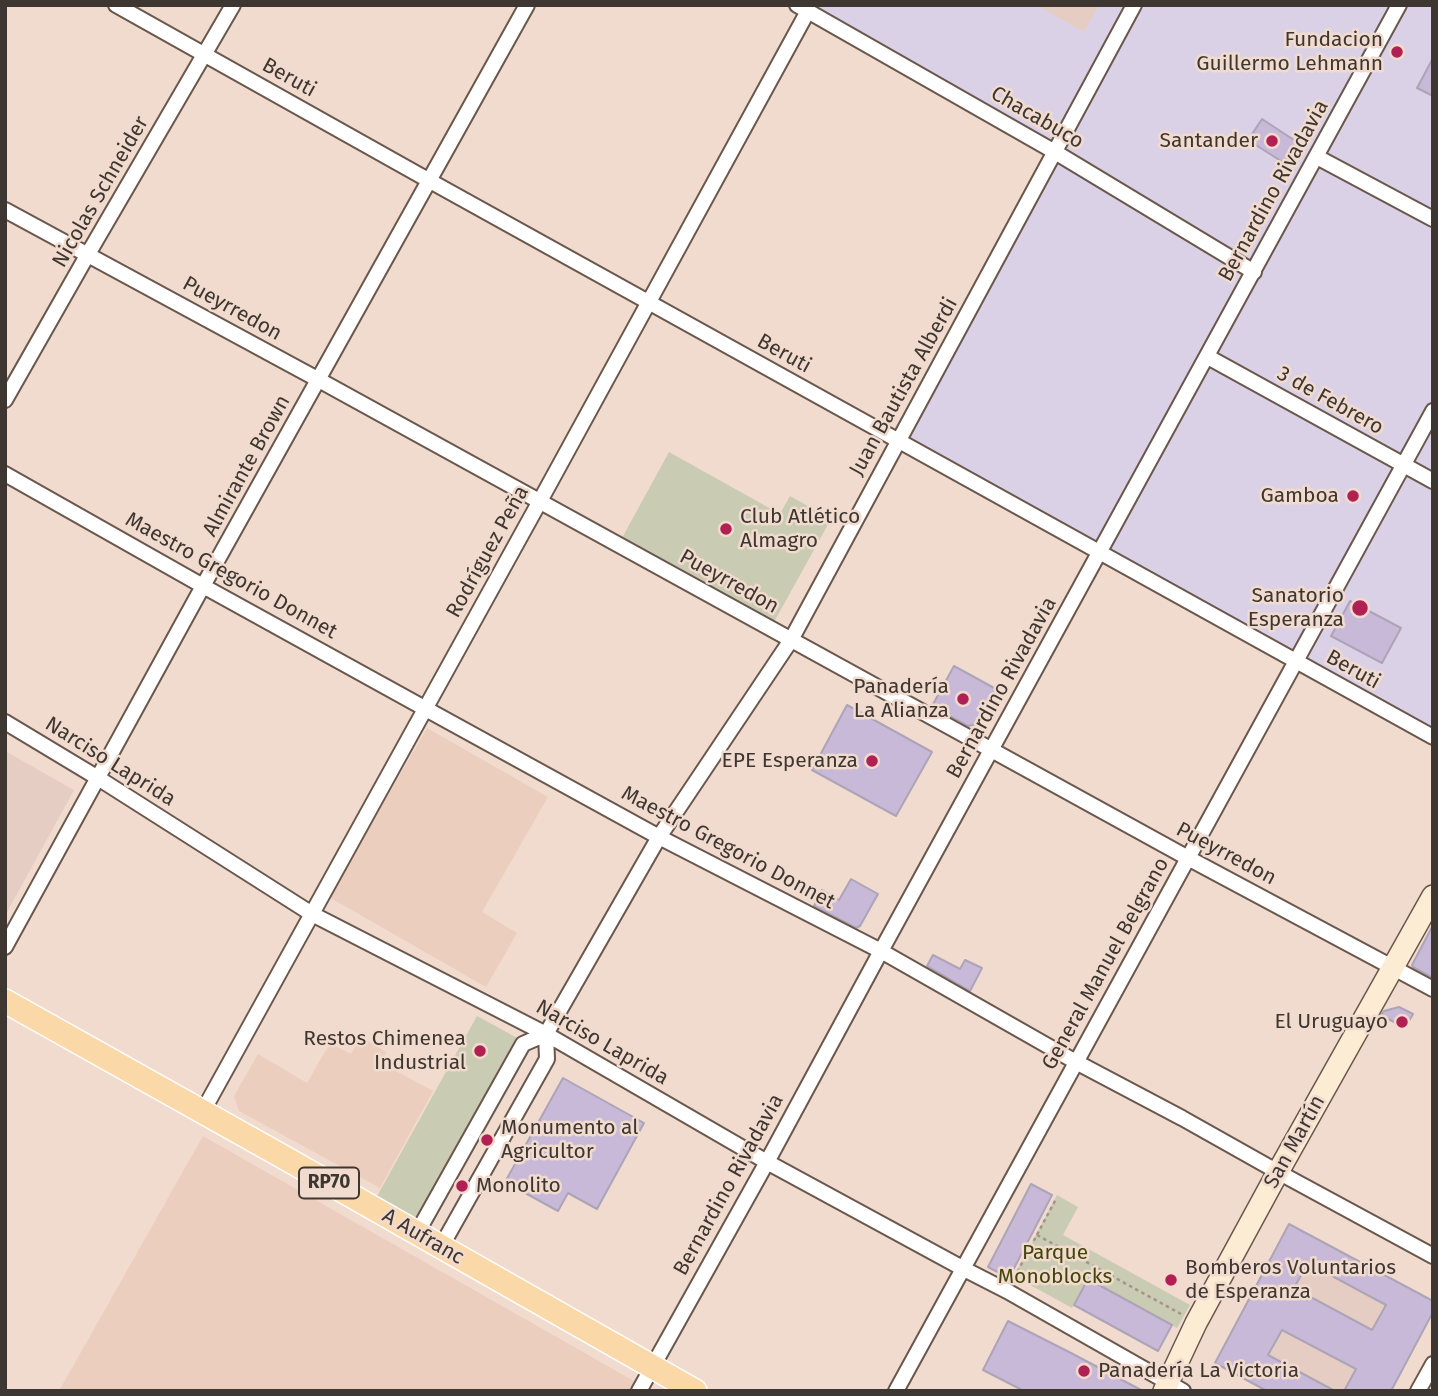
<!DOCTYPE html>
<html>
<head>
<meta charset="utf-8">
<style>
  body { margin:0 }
  #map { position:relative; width:1438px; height:1396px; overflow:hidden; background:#f1dbce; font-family:"Fira Sans",sans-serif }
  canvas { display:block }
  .frame { position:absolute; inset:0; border:7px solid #3e3630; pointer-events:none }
</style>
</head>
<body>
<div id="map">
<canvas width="1438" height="1396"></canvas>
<div class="frame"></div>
</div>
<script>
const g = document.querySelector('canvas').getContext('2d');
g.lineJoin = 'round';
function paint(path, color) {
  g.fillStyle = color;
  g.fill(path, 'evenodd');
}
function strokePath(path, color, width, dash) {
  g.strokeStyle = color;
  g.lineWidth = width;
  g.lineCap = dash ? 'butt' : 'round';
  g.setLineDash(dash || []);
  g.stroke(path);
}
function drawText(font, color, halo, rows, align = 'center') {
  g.font = font + ' "Fira Sans",sans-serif';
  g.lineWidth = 5;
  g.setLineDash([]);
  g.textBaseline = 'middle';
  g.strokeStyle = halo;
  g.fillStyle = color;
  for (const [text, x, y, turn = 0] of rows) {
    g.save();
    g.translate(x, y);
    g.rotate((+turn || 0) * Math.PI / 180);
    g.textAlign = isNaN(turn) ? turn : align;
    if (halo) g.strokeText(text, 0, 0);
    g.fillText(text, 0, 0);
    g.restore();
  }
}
const commercial = new Path2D(`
  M799 5H1433V735L898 441 1055 152Z`);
const built = new Path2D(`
  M427 728 548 797 482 912 517 933 486 987 329 897Z
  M361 1037 386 1052 381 1063 433 1091 380 1188 239 1111 234 1096 258 1054 307 1083 330 1043 351 1054Z
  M203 1136 634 1381 629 1391H59Z`);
const education = new Path2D(`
  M1036 5H1099L1084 32Z
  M5 751 74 790 5 916Z
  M1289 1224 1433 1301V1312L1391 1391H1267L1215 1363Z`);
const green = new Path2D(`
  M669 452 780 514 790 496 831 519 774 622 622 538Z
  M477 1016 519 1039 418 1222 376 1198Z
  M1057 1195 1078 1207 1063 1235 1190 1305 1177 1328 1089 1279 1072 1308 1014 1276Z`);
const building = new Path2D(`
  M1433 58V96L1417 88Z
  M1262 119 1297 142 1284 163 1248 140Z
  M1350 601 1401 628 1382 663 1331 636Z
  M954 666 996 689 977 724 968 726 932 706Z
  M847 705 932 752 896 816 812 770Z
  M851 879 878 894 860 926 856 928 814 906 822 890 839 900Z
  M1433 925V978L1413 967 1412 965Z
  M933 955 960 969 965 960 982 968 970 991 927 966Z
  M1399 1007 1413 1014 1405 1028 1381 1015 1384 1011Z
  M563 1078 644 1123 597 1209 568 1193 558 1211 505 1182Z
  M1031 1184 1052 1195 1009 1278 988 1267Z
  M1289 1224 1433 1301V1312L1391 1391H1344L1356 1369 1282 1330 1268 1355 1335 1391H1267L1215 1363ZM1308 1263 1386 1305 1372 1330 1294 1288Z
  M1088 1279 1172 1325 1158 1351 1074 1305Z
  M1008 1321 1071 1353 1143 1391H1024L983 1370Z`);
const path = new Path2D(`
  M1037 1235 1181 1314
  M1014 1278 1056 1199`);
const street = new Path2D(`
  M116 5 430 181 1433 737
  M797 5 1055 152 1254 272
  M1317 157 1433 219
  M5 210 319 380 1188 858 1433 989
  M1208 357 1433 481
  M5 400 88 254 233 5
  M5 474 203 586 426 709 659 837 881 951 1076 1062 1182 1118 1278 1172 1433 1256
  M5 722 98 778 312 914 546 1034 767 1162 964 1269 1007 1291 1183 1391
  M5 947 203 586 527 5
  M203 1111 540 501 808 11
  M417 1233 523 1044 546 1034
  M441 1247 547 1059 546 1034 659 837 791 640 1134 5
  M639 1391 767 1162 881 951 1399 5
  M896 1391 1433 411
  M1418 1391 1433 1364`);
const secondary = new Path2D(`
  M1164 1391 1196 1323 1278 1172 1433 896`);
const primary = new Path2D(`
  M5 1001 278 1154 695 1391`);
const markers = [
  [1397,52,7,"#b02053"],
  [1272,141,7,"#b02053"],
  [1353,496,7,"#b02053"],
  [726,529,7,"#b02053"],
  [1360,608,9,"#b02053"],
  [963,699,7,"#b02053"],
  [872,761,7,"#b02053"],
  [1402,1022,7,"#b02053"],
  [480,1051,7,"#b02053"],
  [487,1140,7,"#b02053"],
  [462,1186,7,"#b02053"],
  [1171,1280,7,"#b02053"],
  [1084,1371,7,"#b02053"]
];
const shields = [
  [329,1183,60]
];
const shieldNames = [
  ["RP70",329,1183]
];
const poiNames = [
  ["Fundacion",1383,40],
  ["Guillermo Lehmann",1383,64],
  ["Santander",1258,141],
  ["Gamboa",1339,496],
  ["Club Atlético",740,517,"left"],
  ["Almagro",740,541,"left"],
  ["Sanatorio",1344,596],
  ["Esperanza",1344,620],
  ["Panadería",949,687],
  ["La Alianza",949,711],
  ["EPE Esperanza",858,761],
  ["El Uruguayo",1388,1022],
  ["Restos Chimenea",466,1039],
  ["Industrial",466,1063],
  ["Monumento al",501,1128,"left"],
  ["Agricultor",501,1152,"left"],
  ["Monolito",476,1186,"left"],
  ["Bomberos Voluntarios",1185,1268,"left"],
  ["de Esperanza",1185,1292,"left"],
  ["Panadería La Victoria",1098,1371,"left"]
];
const streetNames = [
  ["Beruti",289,78,29],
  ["Chacabuco",1037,118,30],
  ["Bernardino Rivadavia",1274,191,-61],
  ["Nicolas Schneider",101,192,-60],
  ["Pueyrredon",232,309,29],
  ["Beruti",784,354,29],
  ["Juan Bautista Alberdi",904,387,-61],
  ["3 de Febrero",1330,401,29],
  ["Almirante Brown",247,466,-61],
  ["Rodríguez Peña",488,552,-61],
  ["Maestro Gregorio Donnet",231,576,29],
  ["Pueyrredon",729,582,29],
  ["Beruti",1353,670,29],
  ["Bernardino Rivadavia",1002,688,-61],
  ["Narciso Laprida",110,762,32],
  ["Maestro Gregorio Donnet",728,848,28],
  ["Pueyrredon",1226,854,28],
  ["General Manuel Belgrano",1106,964,-61],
  ["Narciso Laprida",602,1043,30],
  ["San Martín",1295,1142,-61],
  ["Bernardino Rivadavia",729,1185,-61],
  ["A Aufranc",423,1237,30]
];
const parkNames = [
  ["Parque",1055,1253],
  ["Monoblocks",1055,1277]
];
paint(commercial, '#dbd1e6');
paint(built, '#ebcebd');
paint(education, '#e5cdc4');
paint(green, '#c9cbb2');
paint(building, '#c7b9d7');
strokePath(building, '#ada4b8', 2);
strokePath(street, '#6a574c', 18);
strokePath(secondary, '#6a574c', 24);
strokePath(primary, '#fff', 26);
strokePath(path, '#a4948a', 2.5, [3.5, 3.5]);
strokePath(street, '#fff', 14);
strokePath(secondary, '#fdecd4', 21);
strokePath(primary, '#fbd8a8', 23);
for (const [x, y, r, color] of markers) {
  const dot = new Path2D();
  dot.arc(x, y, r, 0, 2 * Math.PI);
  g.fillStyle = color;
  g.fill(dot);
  strokePath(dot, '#f1dbce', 2.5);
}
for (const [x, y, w] of shields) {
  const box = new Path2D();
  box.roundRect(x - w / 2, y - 15.5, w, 31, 5);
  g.fillStyle = '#f1dbce';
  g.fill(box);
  strokePath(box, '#3e3630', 2);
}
drawText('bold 19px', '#3e3630', null, shieldNames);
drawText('21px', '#3e3630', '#f1dbce', poiNames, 'right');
drawText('21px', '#3e3630', '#f1dbce', streetNames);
drawText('21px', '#44450b', '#f1dbce', parkNames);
</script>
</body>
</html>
